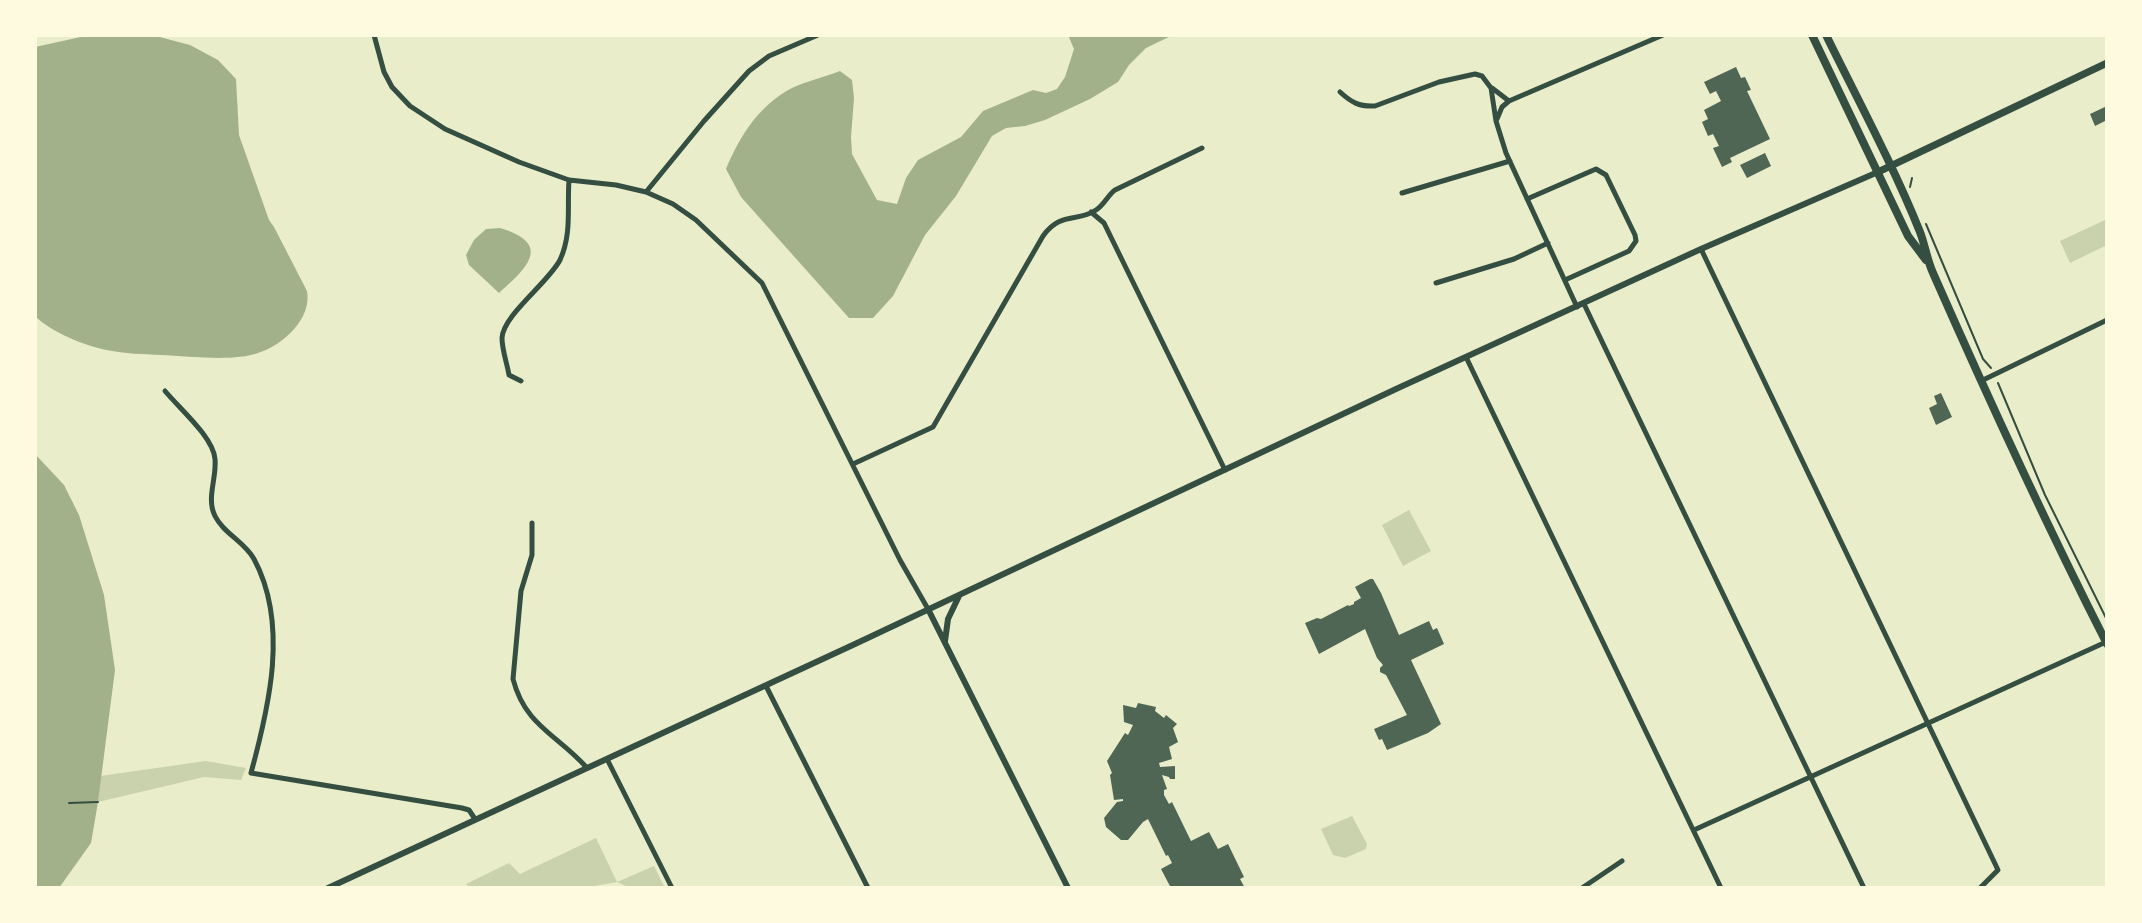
<!DOCTYPE html>
<html>
<head>
<meta charset="utf-8">
<style>
  body { margin:0 }
  #map { position:relative; width:2142px; height:923px; overflow:hidden; background:#e9edc9; font-family:Helvetica,sans-serif }
  canvas { display:block }
  .frame { position:absolute; inset:0; border:37px solid #fefae0; pointer-events:none }
</style>
</head>
<body>
<div id="map">
<canvas width="2142" height="923"></canvas>
<div class="frame"></div>
</div>
<script>
const g = document.querySelector('canvas').getContext('2d');
g.lineJoin = 'round';
function paint(path, color) {
  g.fillStyle = color;
  g.fill(path, 'evenodd');
}
function strokePath(path, color, width, dash) {
  g.strokeStyle = color;
  g.lineWidth = width;
  g.lineCap = dash ? 'butt' : 'round';
  g.setLineDash(dash || []);
  g.stroke(path);
}
const green = new Path2D(`
  M2107 219V245L2070 263 2060 241Z
  M1409 510 1431 551 1403 566 1382 525Z
  M206 761 246 768 241 780 204 777 98 802 100 776Z
  M1352 816 1367 844 1366 849 1345 858 1333 855 1321 829Z
  M596 838 617 882 654 866 665 888H630L617 882 584 888H470L466 884 509 863 520 874Z`);
const water = new Path2D(`
  M90 35H152L190 45 218 60 236 79 239 135 269 220 274 227 307 291C312 319 283 345 258 353 233 362 188 356 161 355 143 354 125 354 107 350 85 346 51 332 35 316V47Z
  M1068 35H1173L1146 48 1129 65 1118 82 1090 99 1045 120 1025 126 1006 128 992 136 956 196 925 235 893 296 873 318H849L741 197 726 169C740 136 759 105 792 88 807 81 824 77 840 71L852 80 854 98 851 137 852 154 877 200 897 204 906 178 918 160 961 137 983 111 1033 90 1046 93 1057 89 1065 77 1074 49Z
  M500 228C554 244 526 269 499 293L469 265 466 255 474 240 486 229Z
  M35 454 64 485 79 515 104 595 115 670 98 802 91 843 59 888H35Z`);
const building = new Path2D(`
  M1736 67 1741 78 1745 77 1751 90 1747 91 1770 139 1730 158 1732 162 1722 167 1713 148 1719 146 1713 134 1708 136 1702 122 1708 119 1704 110 1721 101 1716 91 1710 94 1704 82Z
  M2107 106V120L2095 126 2090 114Z
  M1765 153 1771 166 1747 178 1740 165Z
  M1941 393 1952 417 1936 425 1929 408 1937 404 1934 396Z
  M1370 579H1373L1381 593 1399 635 1429 621 1433 630 1437 628 1444 644 1411 660 1441 724 1428 733 1387 750 1382 739 1379 740 1374 729 1407 715 1386 675 1380 672V668L1383 665 1377 658 1365 629 1319 654 1305 623 1317 618 1321 619 1348 605 1349 606 1354 604V602L1361 598 1355 587Z
  M1138 703 1156 707 1155 711 1164 718 1166 715 1177 724 1173 728 1178 742 1169 747 1172 759 1159 763 1160 767 1175 766V779H1170L1169 777 1162 775 1167 789 1164 790V795L1169 804 1172 802 1191 841 1209 832 1218 849 1228 844 1244 877 1240 879 1245 888H1171L1161 869 1172 863 1168 855 1166 856 1148 819 1143 822 1128 840H1121L1106 827 1104 818 1117 802 1123 801V799L1114 800 1110 775 1112 773 1107 761 1125 733 1128 735 1133 725 1124 722 1123 705 1136 708Z`);
const path = new Path2D(`
  M1910 187 1912 178
  M1926 224 1983 359 1991 368
  M1998 383 2045 495 2107 620
  M69 803 98 802`);
const minor = new Path2D(`
  M374 35 384 72 392 87 410 106 445 129 519 162 569 180 616 185 646 192 673 204 696 220 762 283 900 560 928 609
  M1492 88 1509 101
  M1340 92C1351 102 1359 107 1375 106L1439 82 1475 74 1482 76 1491 88 1496 121 1506 153 1577 307
  M1497 119 1502 107 1509 101 1663 35
  M646 192 704 121 749 71 769 56 818 35
  M1402 193 1510 161
  M1527 199 1596 169 1606 175 1635 235 1636 241 1629 251 1565 280
  M1091 212 1104 223 1225 470
  M1701 249 1998 870 1980 888
  M1436 283 1514 259 1548 243
  M1584 304 1864 888
  M1466 357 1721 888
  M521 381 509 375C507 363 502 350 502 338 503 315 548 283 560 260 572 234 567 208 569 180
  M1981 381 2107 320
  M165 391C180 409 213 437 215 459 217 478 206 498 215 516 224 534 244 541 254 559 289 624 269 707 251 773L462 808 469 810 475 819
  M853 464 933 427 1043 236C1061 211 1077 223 1096 210 1104 205 1108 195 1115 190L1202 148
  M532 523V555L521 591 513 679C525 726 558 735 587 768
  M766 686 868 888
  M607 759 672 888
  M1694 830 2106 642
  M1582 888 1622 861`);
const tertiary = new Path2D(`
  M928 609 1068 888
  M945 641 948 619 959 596
  M328 888 855 644 1396 389 1701 249 1878 172`);
const secondary = new Path2D(`
  M1878 172 2107 63`);
const primary = new Path2D(`
  M1812 35 1908 236 1926 260
  M1826 35C1858 100 1893 165 1920 232 1925 245 1927 260 1933 273 1988 398 2045 522 2107 644`);
paint(green, '#cad2ad');
paint(water, '#a3b18a');
paint(building, '#4f6655');
strokePath(path, '#344e41', 2);
strokePath(minor, '#344e41', 5);
strokePath(tertiary, '#344e41', 6);
strokePath(secondary, '#344e41', 7);
strokePath(primary, '#344e41', 8);
</script>
</body>
</html>
